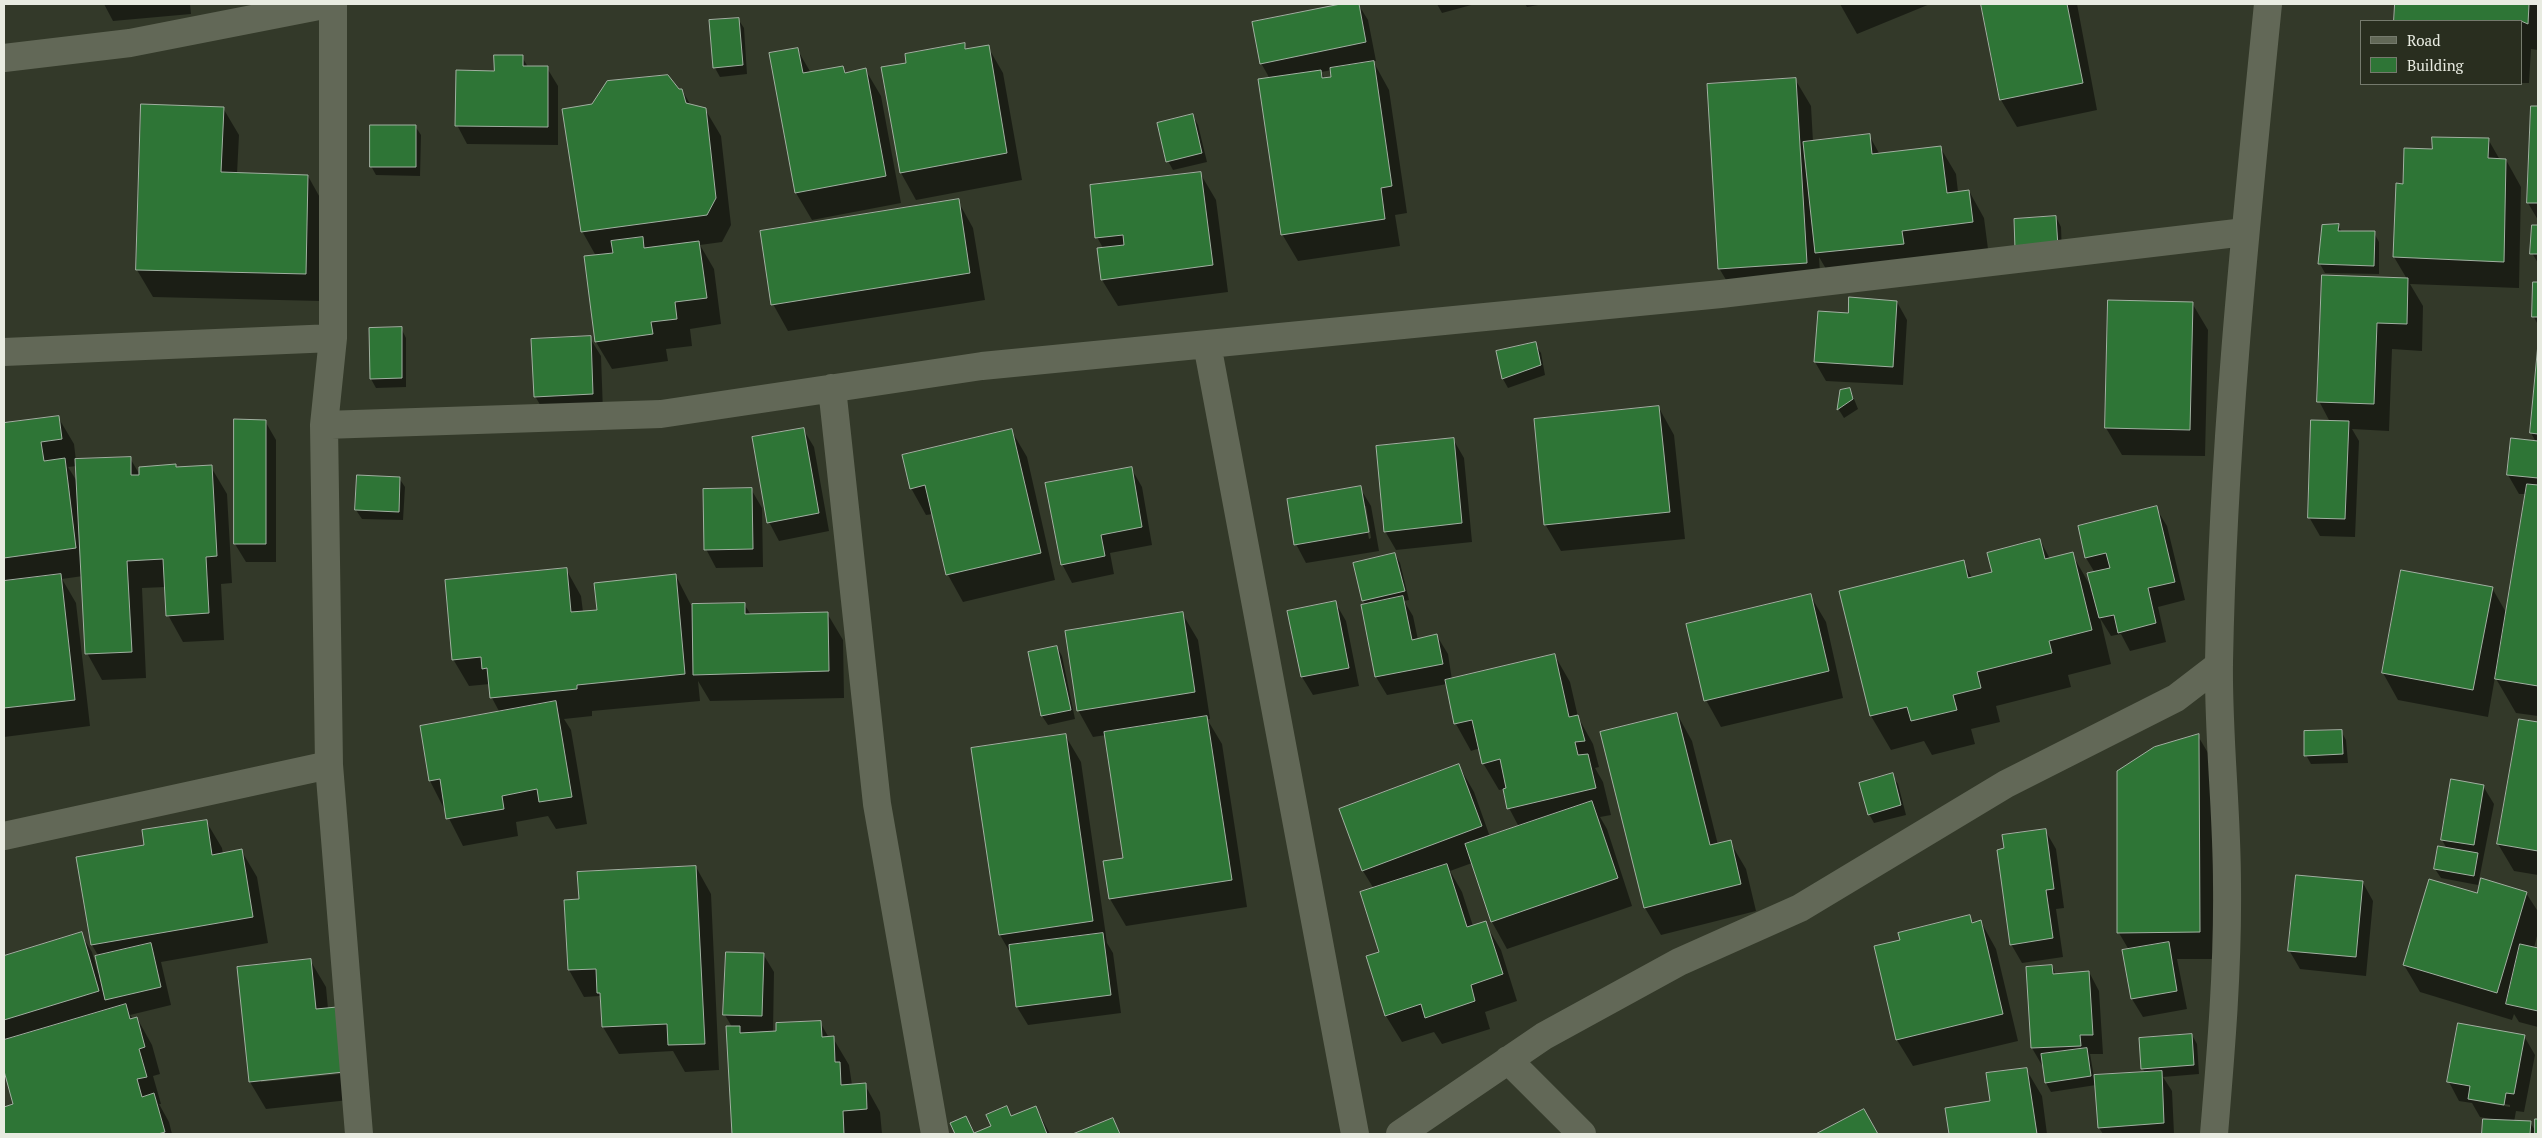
<!DOCTYPE html>
<html>
<head>
<meta charset="utf-8">
<style>
  body { margin:0 }
  #map { position:relative; width:2542px; height:1138px; overflow:hidden; background:#333929; font-family:"PT Serif",serif }
  canvas { display:block }
  .frame { position:absolute; inset:0; border:5px solid #e8ebe1; pointer-events:none }
  .legend { position:absolute; left:2360px; top:20px; width:162px; height:65px; box-sizing:border-box; background:#292e1f; border:1px solid #757a6d; margin:0; padding:6px 9px; list-style:none; font-size:15px; color:#e8ebe1 }
  .legend li { display:flex; align-items:center; gap:10px; height:25px }
  .legend b { width:25px; border:1px solid #757a6d }
</style>
</head>
<body>
<div id="map">
<canvas width="2542" height="1138"></canvas>
<div class="frame"></div>
<ul class="legend">
<li><b style="height:6px;background:#626857"></b>Road</li>
<li><b style="height:14px;background:#2e7536"></b>Building</li>
</ul>
</div>
<script>
const g = document.querySelector('canvas').getContext('2d');
g.lineJoin = 'round';
function paint(path, color) {
  g.fillStyle = color;
  g.fill(path, 'evenodd');
}
function strokePath(path, color, width, dash) {
  g.strokeStyle = color;
  g.lineWidth = width;
  g.lineCap = dash ? 'butt' : 'round';
  g.setLineDash(dash || []);
  g.stroke(path);
}
const shadow = new Path2D(`
  M104 4H190L191 14 113 21Z
  M1347 4H1358L1368 20 1376 61H1373L1389 90 1407 213 1395 215 1400 246 1298 261 1282 234 1270 79 1261 63 1253 23ZM1332 70 1333 78 1325 79 1321 72Z
  M1437 4H1475L1442 13Z
  M1525 4H1544L1527 7Z
  M1840 4H1930L1857 34Z
  M1982 4H2077L2097 110 2017 127 2001 100Z
  M2396 4H2538V50L2531 49 2529 83H2521V21H2395Z
  M738 19 744 28 747 74 720 77 715 68Z
  M964 44 967 50 988 47 1003 73 1022 180 916 200 901 173 908 64Z
  M797 49 811 73 843 67 847 74 865 69 881 96 901 203 812 220 796 193 771 54Z
  M522 57 528 67 547 68 558 86V145L467 144 457 125 495 72Z
  M1795 79 1811 106 1813 142 1869 135 1880 155 1940 147 1956 174 1958 192 1969 191 1984 218 1988 249 1832 279 1819 257 1821 290 1735 295 1719 268Z
  M679 90H682L690 104 705 109 721 136 731 225 722 242 700 245 714 269 721 324 690 329 692 346 666 349 668 361 612 369 596 342V256L582 231Z
  M2532 107H2538V220L2528 203Z
  M223 108 239 135 237 174 308 176 323 203 321 301 153 297 137 270Z
  M1193 116 1198 125 1207 162 1173 170 1168 161Z
  M415 126 421 135 420 176 376 175 371 166Z
  M2488 139 2500 160H2506L2521 187 2519 288 2410 284 2423 306 2422 351 2392 349 2389 431 2352 429 2359 441 2355 537 2320 536 2309 517 2330 422 2319 401 2407 279 2394 257 2404 185 2433 150Z
  M1200 173 1216 200 1228 292 1118 306 1102 280 1103 248 1097 237Z
  M958 201 973 228 985 300 788 331 773 304Z
  M2056 217 2061 227 2062 255 2022 258Z
  M2323 226H2338L2342 232 2374 233 2379 242V274L2325 273 2320 264Z
  M2533 226 2538 227V263L2532 253Z
  M2534 284H2538V325L2534 317Z
  M1897 302 1907 320 1903 385 1826 381 1815 362 1819 313 1849 315Z
  M2192 303 2208 330 2205 456 2122 455 2106 428Z
  M401 328 406 338V387L376 388 371 379Z
  M590 338 601 356 603 412 546 415 535 396Z
  M1535 344 1541 353 1545 375 1508 388 1503 379Z
  M2538 358V716L2516 713 2495 677 2488 717 2398 700 2383 673 2492 588 2507 614 2526 494H2519L2508 475 2536 442 2531 433Z
  M1850 389 1858 409 1844 418 1839 410 1842 391Z
  M1659 408 1674 435 1685 539 1561 551 1545 524Z
  M58 417 74 444 76 461 130 458 141 477 211 467 227 494 232 583 221 584 224 640 183 642 168 615 166 587 142 588 146 678 102 680 87 653 83 576 62 579 76 603 90 726 4 737V425ZM77 466 78 483 68 467Z
  M265 421 276 440V562H246L235 544Z
  M803 429 814 447 829 531 779 541 769 522Z
  M1011 430 1027 457 1055 580 963 602 948 575 933 514 926 515 911 488Z
  M1453 439 1464 458 1472 542 1396 550 1385 531Z
  M1131 468 1142 487 1152 545 1110 553 1114 574 1072 583 1062 564Z
  M399 478 405 487 403 520 362 519 356 510Z
  M1360 488 1371 506 1379 551 1306 563 1296 544ZM1363 506H1366L1371 538 1369 539Z
  M751 489 762 508 763 567 716 568 706 549Z
  M2156 508 2167 526 2185 600 2158 607 2166 642 2130 651 2121 634 2111 636 2100 618 2111 664 2068 675 2071 687 1996 706 2000 722 1971 729 1975 744 1932 755 1924 741 1891 750 1871 716 1963 561 1972 578 1993 573 2040 540 2050 559 2072 554 2091 587 2095 573 2086 558Z
  M1395 554 1400 563 1409 600 1404 601 1413 616 1418 640 1437 636 1448 654 1452 680 1555 656 1570 682 1578 717 1593 744 1599 767 1595 768 1603 782 1611 815 1600 817 1607 829 1632 906 1507 949 1492 922 1472 863 1450 871 1462 892 1473 926 1485 923 1501 950 1517 1001 1485 1012 1490 1029 1442 1044 1434 1032 1402 1042 1386 1016 1368 957 1380 953 1374 889 1363 871 1459 766 1474 792 1490 837 1519 827 1509 808 1504 789 1499 790 1483 763 1480 748 1471 751 1456 724 1447 684 1387 695 1376 677 1362 606 1366 605 1363 600Z
  M566 569 581 596 583 612 598 611 676 576 691 605 744 604 751 615 827 613 843 640 844 698 710 701 698 681 700 701 592 711V716L564 719 571 730 587 824 556 829 548 816 516 822 518 836 463 846 430 781 500 713 492 698 490 684 469 686 453 659Z
  M1810 595 1826 622 1843 698 1721 727 1706 700Z
  M1335 602 1346 621 1359 686 1313 695 1302 677 1289 611Z
  M1182 613 1198 640 1210 719H1207L1222 744 1247 907 1126 926 1110 899 1125 859 1106 735 1093 737 1078 710Z
  M1057 647 1062 656 1075 719 1048 725 1042 716 1029 653Z
  M1677 714 1692 741 1718 845 1730 842 1746 869 1756 911 1661 935 1645 908 1602 733Z
  M2520 720 2538 724V875L2514 871 2498 844Z
  M2341 731 2346 740 2348 763 2311 764 2306 755Z
  M1065 735 1081 762 1107 943 1113 953 1121 1013 1028 1025 1017 1007 1011 954 1000 935 973 750Z
  M2198 736 2214 763 2215 959H2177L2187 1009 2143 1017 2132 999 2129 950 2119 933Z
  M1892 775 1898 784 1906 815 1874 823 1869 814Z
  M2483 786 2494 804 2478 885 2441 878 2435 869 2447 849 2442 840Z
  M206 821 222 848 223 854 241 850 257 877 268 943 161 962 171 1005 130 1015 133 1019 137 1018 152 1045 160 1074 153 1076 161 1104H159L169 1122 172 1134H4V1108L15 1105 4 1067V958L81 934 92 952 98 973 100 972 99 957 92 945 77 858 146 846Z
  M2045 830 2056 849 2064 908 2056 909 2063 957 2022 963 2011 944Z
  M696 867 711 894 719 1070 685 1072 673 1051 619 1054 603 1027 600 996 584 997 569 970 580 900Z
  M2363 883 2373 901 2366 976 2300 969 2289 950Z
  M2526 893 2537 910 2538 904V932L2534 948 2538 949V1027L2519 1022 2514 1014 2512 1020 2420 992 2404 965 2478 894Z
  M1970 917 1974 924 1981 922 1996 949 2018 1041 1913 1066 1897 1040 1901 941Z
  M763 954 774 972 773 1032 820 1022 829 1038H833L849 1065 852 1085H865L880 1112 882 1134H734L727 1027H732L725 1015Z
  M310 960 326 987 328 1009 336 1008 352 1035 358 1099 266 1109 250 1082 239 968ZM350 1070V1073L261 1082V1080Z
  M2052 966 2056 975 2089 972 2099 991 2103 1054H2090L2094 1077 2145 1073 2143 1069 2192 1035 2197 1044 2199 1074 2163 1077 2172 1091 2174 1134H2103L2099 1128 2096 1085 2051 1092 2046 1083 2043 1067 2032 1048 2028 968Z
  M2524 1036 2535 1055 2524 1112 2516 1111 2514 1122H2530L2536 1132V1120H2538V1134H2484L2485 1120 2490 1119 2480 1117 2472 1103 2459 1101 2449 1082ZM2477 1099 2510 1105V1107L2477 1101Z
  M2026 1069 2042 1096 2047 1134H1950L1946 1109 1991 1102Z
  M1007 1107 1012 1117 1036 1108 1050 1134H956L951 1123 966 1117 975 1133 992 1126Z
  M1864 1111 1877 1134H1819Z
  M1112 1119 1121 1134H1076Z`);
const building = new Path2D(`
  M1341 4H1359L1366 42 1260 64 1252 22Z
  M1981 4H2067L2083 83 2000 100Z
  M2395 4H2529L2528 24 2521 21H2394Z
  M739 18 743 65 713 68 709 20Z
  M965 43V49L989 45 1007 153 900 173 881 67 906 63 905 54Z
  M798 48 803 73 843 66 845 73 866 68 886 176 795 193 769 53Z
  M494 55H523V66H548V127L455 126 456 70 494 71Z
  M1374 61 1392 186 1381 188 1385 219 1281 235 1258 79 1321 70 1322 78 1331 77 1330 68Z
  M668 75 679 89H682L686 103 706 108 716 198 707 215 581 232 562 109 592 104 607 81Z
  M1796 78 1807 263 1718 269 1707 84Z
  M141 104 224 107 221 172 308 175 306 274 136 270Z
  M2531 106H2538V203H2527Z
  M1193 114 1202 153 1166 162 1157 123Z
  M370 125H416V167H370Z
  M1870 134 1872 154 1941 146 1947 193 1969 190 1973 222 1902 231 1904 244 1815 253 1803 142Z
  M2432 137 2489 138 2488 158 2506 159 2504 262 2393 257 2396 183 2403 184 2404 148 2432 149Z
  M1201 172 1213 265 1101 280 1097 248 1124 245 1123 235 1095 238 1090 185Z
  M959 199 970 273 771 305 760 231Z
  M2056 216 2058 247 2015 249 2014 219Z
  M2339 224 2338 231H2375L2374 266 2318 264 2322 225Z
  M2532 225H2538V254H2530Z
  M643 237 644 248 699 241 707 298 675 302 677 319 651 322 653 334 595 342 584 256 613 253 611 241Z
  M2322 275 2408 278 2407 324 2377 323 2374 404 2317 402Z
  M2533 282H2538V317H2532Z
  M1849 297 1897 301 1893 367 1814 362 1818 311 1848 313Z
  M2108 300 2193 302 2190 430 2105 428Z
  M402 327V378L370 379 369 328Z
  M591 336 593 394 534 397 531 339Z
  M1536 342 1541 365 1502 379 1496 351Z
  M2538 344V434L2530 433Z
  M1850 388 1853 399 1837 410 1840 390Z
  M1659 406 1670 512 1544 525 1534 419Z
  M59 416 62 439 41 442 44 461 65 458 76 548 4 558V423Z
  M234 419 266 420V544H234Z
  M2311 420 2349 421 2345 519 2308 518Z
  M804 428 819 513 767 523 752 437Z
  M1012 429 1041 553 946 575 925 485 910 489 902 455Z
  M1454 438 1462 523 1384 532 1376 446Z
  M2511 438 2538 441V478L2507 475Z
  M131 457V475H139V467L176 464V467L212 465 217 556 206 557 209 613 166 616 163 559 127 561 132 652 85 654 75 459Z
  M1132 467 1142 527 1101 535 1105 556 1061 565 1045 483Z
  M357 475 400 477 399 512 355 510Z
  M2527 484 2538 485V686L2495 679Z
  M1361 486 1369 532 1294 545 1287 499Z
  M752 488 753 549 704 550 703 489Z
  M2157 506 2175 582 2148 588 2156 623 2118 633 2114 615 2099 618 2087 573 2110 568 2106 553 2085 558 2078 526Z
  M2040 539 2045 559 2073 552 2092 630 2049 641 2052 653 1977 672 1981 688 1953 695 1957 710 1911 721 1907 707 1870 716 1839 591 1964 560 1968 578 1992 572 1987 553Z
  M1395 553 1405 591 1362 601 1353 563Z
  M567 568 571 612 597 610 594 583 676 574 685 674 577 685V689L490 698 487 668 482 669 481 657 452 660 445 580Z
  M2401 570 2493 587 2473 690 2382 673Z
  M61 574 75 700 4 708V581Z
  M1811 594 1829 671 1704 701 1686 624Z
  M1403 596 1412 640 1437 634 1443 664 1375 677 1361 605Z
  M1336 601 1349 668 1301 677 1287 611Z
  M745 603V614L828 612 829 671 693 675 692 604Z
  M1183 612 1195 692 1077 711 1065 631Z
  M1057 646 1071 710 1041 716 1028 652Z
  M1555 654 1569 717 1578 715 1585 741 1575 742 1578 755 1588 754 1596 788 1507 809 1503 789 1506 788 1500 759 1482 764 1472 720 1454 724 1445 680Z
  M556 701 572 797 539 802 537 789 502 796 504 809 446 819 440 779 429 781 420 726Z
  M1677 713 1710 845 1731 840 1741 884 1644 908 1600 732Z
  M1207 716 1232 880 1109 899 1103 861 1123 858 1104 732Z
  M2519 719 2538 722V851L2497 844Z
  M2342 730 2343 754 2304 756V731Z
  M1066 734 1093 921 999 935 971 748Z
  M2199 734 2200 932 2117 933V771L2154 747Z
  M1459 764 1482 826 1362 871 1339 809Z
  M1893 773 1901 805 1868 815 1859 783Z
  M2451 779 2484 785 2474 845 2441 840Z
  M1592 801 1618 878 1491 922 1465 844Z
  M207 820 212 855 242 849 253 917 91 945 76 857 144 845 142 830Z
  M2046 829 2054 889 2046 890 2053 938 2010 945 1997 850 2004 848 2002 835Z
  M2438 846 2478 853 2474 876 2434 869Z
  M1447 864 1467 927 1486 921 1503 974 1471 985 1475 1001 1425 1018 1421 1004 1385 1016 1366 956 1379 952 1360 892Z
  M696 866 705 1044 668 1045 667 1024 602 1027 600 993H597L596 969 568 970 564 900 579 899 577 872Z
  M2296 875 2363 881 2356 957 2288 951Z
  M2481 878 2527 892 2497 993 2403 965 2429 879 2477 893Z
  M1970 915 1972 923 1981 920 2003 1014 1896 1040 1874 946 1900 940 1898 933Z
  M82 932 99 991 4 1020V956Z
  M1103 933 1111 995 1016 1007 1009 945Z
  M2169 942 2177 991 2131 999 2122 950Z
  M151 943 161 987 105 1000 95 956Z
  M2520 944 2538 948V1011L2506 1004Z
  M726 952 764 953 762 1016 723 1015Z
  M311 959 316 1009 337 1007 344 1072 249 1082 237 967Z
  M2052 965 2053 974 2089 971 2093 1035H2080L2081 1046 2031 1048 2026 967Z
  M126 1004 130 1019 137 1017 145 1047 139 1049 147 1077 137 1079 142 1097 154 1093 165 1132 158 1134H4V1107L13 1104 4 1071V1040Z
  M821 1021 822 1037 834 1036 835 1062H840L841 1085 866 1083 867 1109 843 1111 844 1134H732L726 1026H740V1033L776 1031V1023Z
  M2458 1023 2525 1035 2514 1094 2506 1093 2504 1105 2468 1099 2470 1086 2447 1082Z
  M2192 1034 2194 1065 2141 1069 2139 1038Z
  M2087 1048 2091 1076 2045 1083 2041 1054Z
  M2027 1068 2037 1134H1949L1945 1108 1990 1101 1986 1073Z
  M2162 1071 2164 1123 2098 1128 2094 1075Z
  M1007 1106 1011 1116 1036 1106 1047 1134H955L950 1123 966 1116 974 1133 991 1126 986 1115Z
  M1864 1109 1878 1134H1816Z
  M1113 1118 1120 1134H1073Z
  M2483 1119 2531 1121 2530 1134H2482Z
  M2535 1119H2538V1134H2535Z`);
const minor = new Path2D(`
  M333 4V338L324 425 329 765 359 1134
  M4 58 130 43 329 4
  M1207 344 1355 1134
  M4 352 333 338
  M832 388 877 804 935 1134
  M324 425 661 414 982 366 1721 294 2245 232
  M4 836 329 765
  M1508 1060 1582 1134
  M1400 1134 1544 1036 1679 962 1800 908 2006 784 2176 698 2219 665
  M2214 1134C2221 1051 2228 968 2227 884 2227 810 2218 736 2219 662 2223 442 2246 223 2268 4`);
paint(shadow, '#0007');
paint(building, '#2e7536');
strokePath(building, '#a1b0a1', 1);
strokePath(minor, '#626857', 28);
</script>
</body>
</html>
